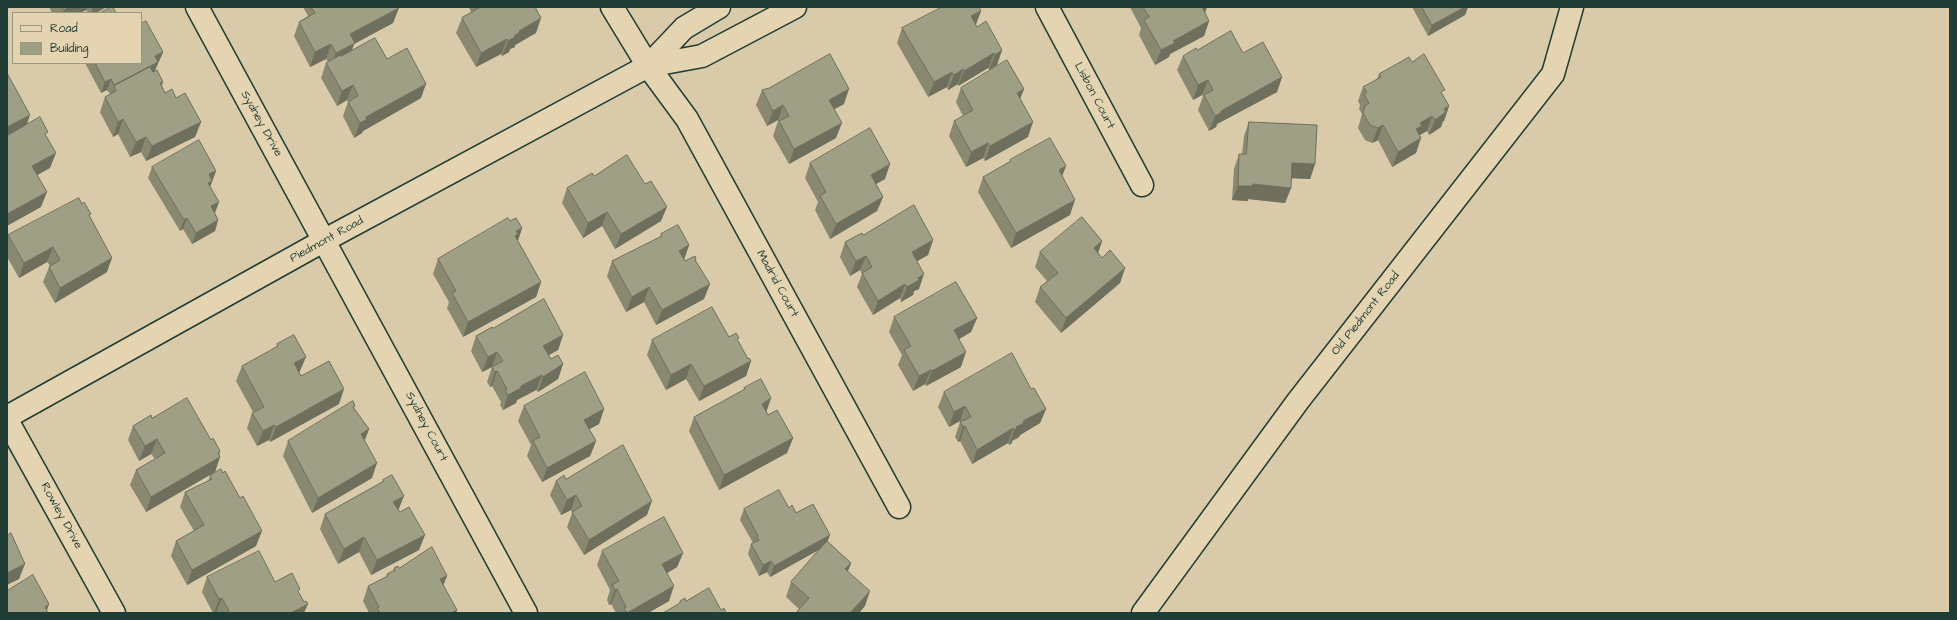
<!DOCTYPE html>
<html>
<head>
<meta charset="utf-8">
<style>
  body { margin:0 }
  #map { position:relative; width:1957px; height:620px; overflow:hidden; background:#d9cbaa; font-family:"Architects Daughter",sans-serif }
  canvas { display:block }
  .frame { position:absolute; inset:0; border:8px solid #1f3d34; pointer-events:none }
  .legend { position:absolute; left:12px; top:12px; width:130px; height:52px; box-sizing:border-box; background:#e5d4b1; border:1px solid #96987f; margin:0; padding:5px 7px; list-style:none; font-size:12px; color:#1f3d34 }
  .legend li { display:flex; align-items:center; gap:8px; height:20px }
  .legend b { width:20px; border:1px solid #96987f }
</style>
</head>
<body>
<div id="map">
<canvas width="1957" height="620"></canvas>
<div class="frame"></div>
<ul class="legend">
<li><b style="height:5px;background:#e5d4b1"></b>Road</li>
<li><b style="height:11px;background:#9f9f85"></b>Building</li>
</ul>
</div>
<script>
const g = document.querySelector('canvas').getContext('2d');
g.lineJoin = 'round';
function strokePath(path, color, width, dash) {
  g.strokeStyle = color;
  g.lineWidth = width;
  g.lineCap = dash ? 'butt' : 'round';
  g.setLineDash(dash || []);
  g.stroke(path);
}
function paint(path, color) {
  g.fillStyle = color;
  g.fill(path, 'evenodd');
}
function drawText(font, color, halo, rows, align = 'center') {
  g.font = font + ' "Architects Daughter",sans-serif';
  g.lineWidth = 3.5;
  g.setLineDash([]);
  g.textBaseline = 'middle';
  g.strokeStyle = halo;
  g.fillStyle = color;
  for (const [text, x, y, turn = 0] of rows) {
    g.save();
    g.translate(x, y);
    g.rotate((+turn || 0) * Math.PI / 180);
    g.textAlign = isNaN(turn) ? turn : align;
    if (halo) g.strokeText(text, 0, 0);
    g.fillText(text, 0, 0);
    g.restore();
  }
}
const street = new Path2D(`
  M197 7 526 613
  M612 7 648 66 687 119 899 507
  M1047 7 1142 185
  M7 420 114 613
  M1143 613 1298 401 1553 74 1572 7`);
const secondary = new Path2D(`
  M648 66 684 28 719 7
  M7 417 325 240 648 66 702 56 795 7`);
const wall = new Path2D(`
  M49 7H105V8L96 13H88L86 10 80 13H52Z
  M303 7H398L393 23 354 44 352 51 387 59 421 98 363 131 362 133 354 138 343 116 348 102 347 100 337 106 321 78 326 63 328 62 326 59 310 67 294 36 299 22 308 16Z
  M469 7H535L536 33 515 45V47L510 49 509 52 502 56 501 54 476 67 456 33 462 18 471 12Z
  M1130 7H1207L1205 13 1209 21 1204 36 1170 54 1169 57 1155 65 1139 35 1141 28Z
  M1412 7H1468L1465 15 1428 36Z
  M981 11 976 25 977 27 1002 50 997 65 989 70 988 68 958 86V84L948 90 947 87 928 97 897 43 902 28Z
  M1197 50 1243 53 1282 77 1277 92 1217 124 1216 127 1209 131 1198 110 1203 96 1202 95 1193 100 1177 70 1183 56Z
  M163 52 155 71 163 82 162 86 165 93 176 98 201 122 195 137 146 161 141 152 130 157 118 134 113 137 100 112 105 97 110 94 107 90 101 93 85 63H141Z
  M1412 62 1443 95 1449 106 1444 121H1443L1441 127 1429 135 1427 131 1420 135 1416 153 1392 167 1378 140 1372 143 1365 140 1358 128 1362 114 1359 109 1360 105 1358 101 1363 87 1377 79 1379 74Z
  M961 88 1024 89 1020 99 1028 137 985 161 983 158 966 167 949 136 954 121 963 116 956 102Z
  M762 90 844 104 834 109 836 138 789 164 773 136 778 121V120L767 126 756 105Z
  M1249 122 1315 164 1310 179 1291 178V188L1285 203 1248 199V201L1232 200 1234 169 1239 154H1242L1244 136Z
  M1010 160 1066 166 1062 176 1070 215 1011 248 978 192 983 177 1010 162Z
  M810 163 885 179 876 184 883 197 877 211 830 239 815 210 818 202 805 178Z
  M152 167 216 171 210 187 215 213 218 220 215 231 192 244 183 229 180 231 148 178Z
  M594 176 661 221 615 249 602 226 583 238 562 203 567 188Z
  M90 217 107 272 55 303 43 282 49 267 50 266 47 262 19 278 7 257V239L8 235Z
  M510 221 522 228 518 241 541 282 536 297 463 337 447 308 449 302 433 274 438 259Z
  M661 234 689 245 684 259 685 261 696 259V261L704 299 656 325 644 302 626 312 607 276 612 261 660 237Z
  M863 235 933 240 928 255 917 261 919 289 914 291 913 295 901 302 900 298 873 315 857 287 862 274 860 270 850 276 840 257 845 242Z
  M1102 241 1098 253 1102 258 1125 268 1120 283 1061 333 1035 302 1040 287 1047 281 1035 267 1040 252Z
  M894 317 977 318 971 332 959 339 961 367 926 386 925 384 913 391 898 365 902 355 889 332Z
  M493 328 563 335 558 350 549 355 551 359 563 364 558 379 538 392 536 390 517 400 516 403 503 410 500 405 501 402 492 386 490 387 487 382 492 367 482 372 471 351 476 336Z
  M729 337 738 341 748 359 751 361 746 376 699 401 686 379 666 390 647 355 652 340Z
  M277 344 300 371 299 372 301 376 339 404 270 442 269 440 257 446 247 428 252 413 253 412 236 381 242 366 276 348Z
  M744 388 771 398 766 412 768 415 793 438 787 453 719 490 689 431 694 417 744 390Z
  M1031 389 1046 409 1040 423 1020 435 1019 437 1012 441V443L1009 445 1008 443 972 464 960 441 958 442 955 437 960 422V421L949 427 938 407 944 392Z
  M355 406 354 408 369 429 365 440 372 478 312 513 283 456 288 441Z
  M524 406 604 409 599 424 589 429 596 441 590 456 542 482 527 456 531 445 518 421Z
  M152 418 211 440 220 451 219 455 220 457 215 472 146 512 130 485 136 470 155 459 151 454 139 461 128 440 133 426Z
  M210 476 256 546 187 585 171 556 176 541 194 531 180 507 185 492 208 481Z
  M566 479 647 515 584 555 567 527 572 513 571 510 561 515 550 495 556 481Z
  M383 480 398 511 419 550 371 575 359 552 338 564 320 529 325 514 382 482Z
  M789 508 796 513 851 563 848 571 865 606 859 613H796L799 609 786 597 791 582 820 549 770 577 767 572 759 576 748 554 751 544 753 543 740 520 744 509Z
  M602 551 683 553 677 567 667 573 669 601 648 613H616L611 604 609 605 607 600 610 590 597 565Z
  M394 568H399L447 576 443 585 456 613H369L363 601 368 586 386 577 387 574 393 571Z
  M207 577 275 582 299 593 304 613H213L202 592Z`);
const shadedWall = new Path2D(`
  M69 7H87L86 10 80 13H62L64 10Z
  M93 7H105V8L96 13H91Z
  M1202 7H1207L1203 18Z
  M1465 7H1468L1465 15 1428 36 1432 25Z
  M399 8 393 23 354 44 349 57 330 68 336 53 350 34Z
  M981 11 975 26 971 16Z
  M541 18 536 33 515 45V47L510 49 509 52 502 56 508 41 519 31Z
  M1209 21 1204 36 1170 54 1169 57 1155 65 1161 50 1173 41Z
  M507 39 501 54 476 67 481 53Z
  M331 44 326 59 310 67 315 52Z
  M1002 50 997 65 989 70 995 55Z
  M163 52 154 72 116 91 114 86 111 96 114 85 155 56Z
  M994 53 988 68 958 86 964 71Z
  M963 69 958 84 948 90 954 75Z
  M952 72 947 87 928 97 934 82Z
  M1282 77 1277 92 1217 124 1216 127 1209 131 1215 116 1221 111Z
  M111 79 107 90 101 93 105 82Z
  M1208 80 1202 95 1193 100 1198 85Z
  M426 84 421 98 363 131 362 133 354 138 360 123 366 117Z
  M353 85 347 100 337 106 342 91Z
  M849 89 844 104 824 115 829 100Z
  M1024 89 1018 104 1017 93Z
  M783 105 778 120 767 126 773 111Z
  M1449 106 1444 121H1443L1441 127 1429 135 1435 120 1444 109Z
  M30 115 25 130 7 139V127Z
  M1432 116 1427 131 1418 136 1421 138 1416 153 1392 167 1398 152 1420 123Z
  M123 119 118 134 113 137 118 122Z
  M201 122 195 137 146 161 152 146Z
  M1033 122 1028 137 985 161 990 146Z
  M842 123 836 138 789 164 794 149Z
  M1383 125 1378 140 1372 143 1378 128Z
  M146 137 141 152 130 157 136 142Z
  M988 143 983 158 966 167 971 152Z
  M56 153 50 168 27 181 32 166Z
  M1292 163 1315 164 1310 179 1287 178Z
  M890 164 885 179 865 190 871 175Z
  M1066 166 1060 181 1059 170Z
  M216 171 208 192 209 174Z
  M1253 184 1291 188 1285 203 1248 199V201L1232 200 1238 186Z
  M47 192 41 207 7 226V214Z
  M883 197 877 211 830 239 836 224Z
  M1075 200 1070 215 1011 248 1016 233Z
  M219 202 215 213 208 217 211 206Z
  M667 207 661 221 615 249 621 234Z
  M607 212 602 226 583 238 588 223Z
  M187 218 183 229 180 231 184 220Z
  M218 220 215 231 192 244 196 233Z
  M522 228 517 243 509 251 516 231Z
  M933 240 928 255 907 267 912 252Z
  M1102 241 1097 256 1094 248Z
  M689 245 684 260 679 251Z
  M53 247 47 262 19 278 24 263Z
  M866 256 860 270 850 276 856 261Z
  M112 258 107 272 55 303 60 288Z
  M1125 268 1120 283 1061 333 1066 318Z
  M924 274 919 289 914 291 913 295 901 302 907 287 918 278Z
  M541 282 536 297 463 337 468 322Z
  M710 284 704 299 656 325 662 310Z
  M905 284 900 298 873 315 878 301Z
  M649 287 644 302 626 312 632 297Z
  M977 318 971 332 949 345 954 330Z
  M563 335 558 350 538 361 543 346Z
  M497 352 492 367 482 372 488 357Z
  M966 352 961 367 926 386 932 371Z
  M306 357 300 371 288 378 294 363Z
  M751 361 746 376 699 401 704 386Z
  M563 364 558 379 538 392 543 377Z
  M691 364 686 379 666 390 671 375Z
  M931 370 925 384 913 391 919 376Z
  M497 371 492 386 490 387 495 372Z
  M542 375 536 390 517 400 516 403 503 410 508 395 521 386Z
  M344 389 339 404 270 442 276 427Z
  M771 398 766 413 762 404Z
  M965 406 960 421 949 427 954 412Z
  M604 409 599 424 579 435 584 420Z
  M1046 409 1040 423 1020 435 1019 437 1012 441V443L1009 445 1014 430 1016 427 1023 421Z
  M274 425 269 440 257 446 263 431Z
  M965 426 960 441 958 442 963 427Z
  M1013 428 1008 443 972 464 977 450Z
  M369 429 363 444 361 434Z
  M793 438 787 453 719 490 724 475Z
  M157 439 151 454 139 461 145 446Z
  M596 441 590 456 542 482 547 468Z
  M220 451 218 459 220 457 215 472 146 512 151 497Z
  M377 463 372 478 312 513 318 498Z
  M576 495 571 510 561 515 567 500Z
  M404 496 398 511 393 502Z
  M652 501 647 515 584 555 589 540Z
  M262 531 256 546 187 585 192 570Z
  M425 535 419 550 371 575 377 560Z
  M830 535 826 546 770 577 774 566Z
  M364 537 359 552 338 564 344 549Z
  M683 553 677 567 657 579 662 564Z
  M771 561 767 572 759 576 763 565Z
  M851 563 845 578V569Z
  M25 564 19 579 7 585V573Z
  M447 576 441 591 440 579Z
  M674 586 669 601 648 613H627Z
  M617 589 611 604 609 605 615 590Z
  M870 591 865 606 859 613H850Z
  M222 598 216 613H214L219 599Z
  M49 604 46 613 45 607Z
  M308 604 304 613H291Z
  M457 610 456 613H451Z`);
const building = new Path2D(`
  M62 7H69L64 10Z
  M111 7H113L116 13H100Z
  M311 7H398L399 8 350 34 355 43 336 53 331 44 315 52 299 22 315 13Z
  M481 7H535L541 18 519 31 520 32 514 36 515 37 508 41 507 39 481 53 462 18Z
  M942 7H979L981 11 971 16 977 27 986 21 1002 50 995 55 994 53 964 71 963 69 954 75 952 72 934 82 902 28Z
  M1143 7H1202L1209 21 1173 41 1175 43 1161 50 1144 20 1149 17Z
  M1422 7H1465L1432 25Z
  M146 21 163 52 155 56 158 62 114 85 111 79 105 82 95 63H141V24Z
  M1231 31 1243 53 1263 42 1282 77 1221 111V113L1215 116 1204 95 1213 90 1208 80 1198 85 1183 56 1196 48 1197 50Z
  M375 38 387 59 407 48 426 84 366 117 367 119 360 123 348 102 358 96 353 85 342 91 326 63 340 55 341 56Z
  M830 54 849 89 829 100 842 123 794 149 779 121 789 116 783 105 773 111 762 90 769 88Z
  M1424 54 1445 90 1441 92 1449 106 1444 109 1446 112 1435 120 1432 116 1420 123 1422 126 1416 129 1421 138 1398 152 1383 125 1378 128 1370 125 1363 113 1365 106 1369 103 1364 94 1367 92 1363 87 1381 77 1379 74 1409 57 1412 62Z
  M1007 60 1024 89 1017 93 1033 122 990 146 988 143 971 152 954 121 973 110 961 88Z
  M150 67 153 72 157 70 163 82 160 83 165 93 172 89 176 98 185 93 201 122 152 146 146 137 136 142 123 119 118 122 105 97 116 91 114 86Z
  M7 73 30 115 7 127Z
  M40 117 48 132 45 134 56 153 32 166 47 192 7 214V136Z
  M1249 122 1317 125 1315 164 1292 163 1291 188 1253 184V186H1238L1239 154H1246Z
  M870 128 890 164 871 175 883 197 836 224 820 196 826 192 810 163Z
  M1050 138 1066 166 1059 170 1075 200 1016 233 983 177 1011 161 1010 160Z
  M199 140 216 171 209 174 212 181 208 183 219 202 211 206 218 220 196 233 187 218 184 220 152 167Z
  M627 155 645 184 651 181 667 207 621 234 607 212 588 223 567 188 592 173 594 176Z
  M79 198 82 204 84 202 91 214 89 215 112 258 60 288 49 267 60 260 53 247 24 263 8 235Z
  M914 205 933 240 912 252 924 274 918 278 919 280 907 287 905 284 878 301 862 273 872 267 866 256 856 261 845 242 862 233 863 235Z
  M1082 217 1102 241 1094 248 1102 258 1110 250 1125 268 1066 318 1040 287 1058 273 1040 252Z
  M508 218 510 221 516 218 522 228 516 231 518 234 515 236 541 282 468 322 452 293 456 291 438 259Z
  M678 225 689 245 679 251 685 261 695 256 696 259 695 260 710 284 662 310 649 287 632 297 612 261 662 236 661 234Z
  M956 282 977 318 954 330 966 352 932 371 931 370 919 376 904 350 911 346 894 317Z
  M544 299 563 335 543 346 551 359 558 355 563 364 543 377 542 375 521 386V388L508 395 505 390 507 389 497 371 495 372 492 367 503 361 497 352 488 357 476 336 492 327 493 328Z
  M712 307 729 337 736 333 739 338 737 339 748 359 749 358 751 361 704 386 691 364 671 375 652 340Z
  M294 335 306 357 294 363 301 376 329 361 344 389 276 427 274 425 263 431 252 413 264 407 242 366 278 346 277 344Z
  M1012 353 1031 389 1034 388 1046 409 1023 421 1024 423 1016 427 1017 428 1014 430 1013 428 977 450 965 426 963 427 960 422 971 417 965 406 954 412 944 392Z
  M585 372 604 409 584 420 596 441 547 468 533 441 540 437 524 406Z
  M761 379 771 398 762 404 768 415 777 410 793 438 724 475 694 417 745 389 744 388Z
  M187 398 211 440 213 438 220 451 218 453 220 457 151 497 136 470 165 453 157 439 145 446 133 426 151 415 152 418Z
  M353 401 355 406 353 407 369 429 361 434 377 463 318 498 288 441Z
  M623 445 652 501 589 540 572 512 582 506 576 495 567 500 556 481 564 475 566 479Z
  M221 469 223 473 225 471 240 498 243 496 262 531 192 570 176 541 204 525 185 492 212 479 210 476Z
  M392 475 404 496 393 502 400 512 409 507 425 535 377 560 364 537 344 549 325 514 384 481 383 480Z
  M779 490 789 508 792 505 796 513 813 504 830 535 774 566 771 561 763 565 751 544 759 540 757 537 758 536 744 509Z
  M664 517 683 553 662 564 674 586 627 613 624 608 626 607 617 589 615 590 612 585 619 581 602 551Z
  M11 533 25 564 7 573V536Z
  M827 541 851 563 845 569 870 591 850 613H796L809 598 791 582Z
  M432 547 447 576 440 579 457 610 451 613H380L377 608 379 607 368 586 388 576 387 574 395 570 394 568 398 566 399 568Z
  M259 551 275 582 292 573 300 589 298 591 304 602 306 601 308 604 291 613H226L229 611 222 598 219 599 207 577Z
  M33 575 49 604 45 607 48 613H7V591Z
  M709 588 721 610 724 608 726 613H663L680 603V601L685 598 686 601Z`);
const streetNames = [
  ["Lisbon Court",1094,96,62],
  ["Sydney Drive",261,124,61],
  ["Piedmont Road",327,240,-29],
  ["Madrid Court",777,284,61],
  ["Old Piedmont Road",1366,314,-52],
  ["Sydney Court",426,427,62],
  ["Rowley Drive",61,516,61]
];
strokePath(street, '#1f3d34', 25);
strokePath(secondary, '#1f3d34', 25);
strokePath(street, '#e5d4b1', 22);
strokePath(secondary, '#e5d4b1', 22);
paint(wall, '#898972');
paint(shadedWall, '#6f6f5d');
paint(building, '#9f9f85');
strokePath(building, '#6f6f5d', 1);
drawText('12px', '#1f3d34', '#e5d4b1', streetNames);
</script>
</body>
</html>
